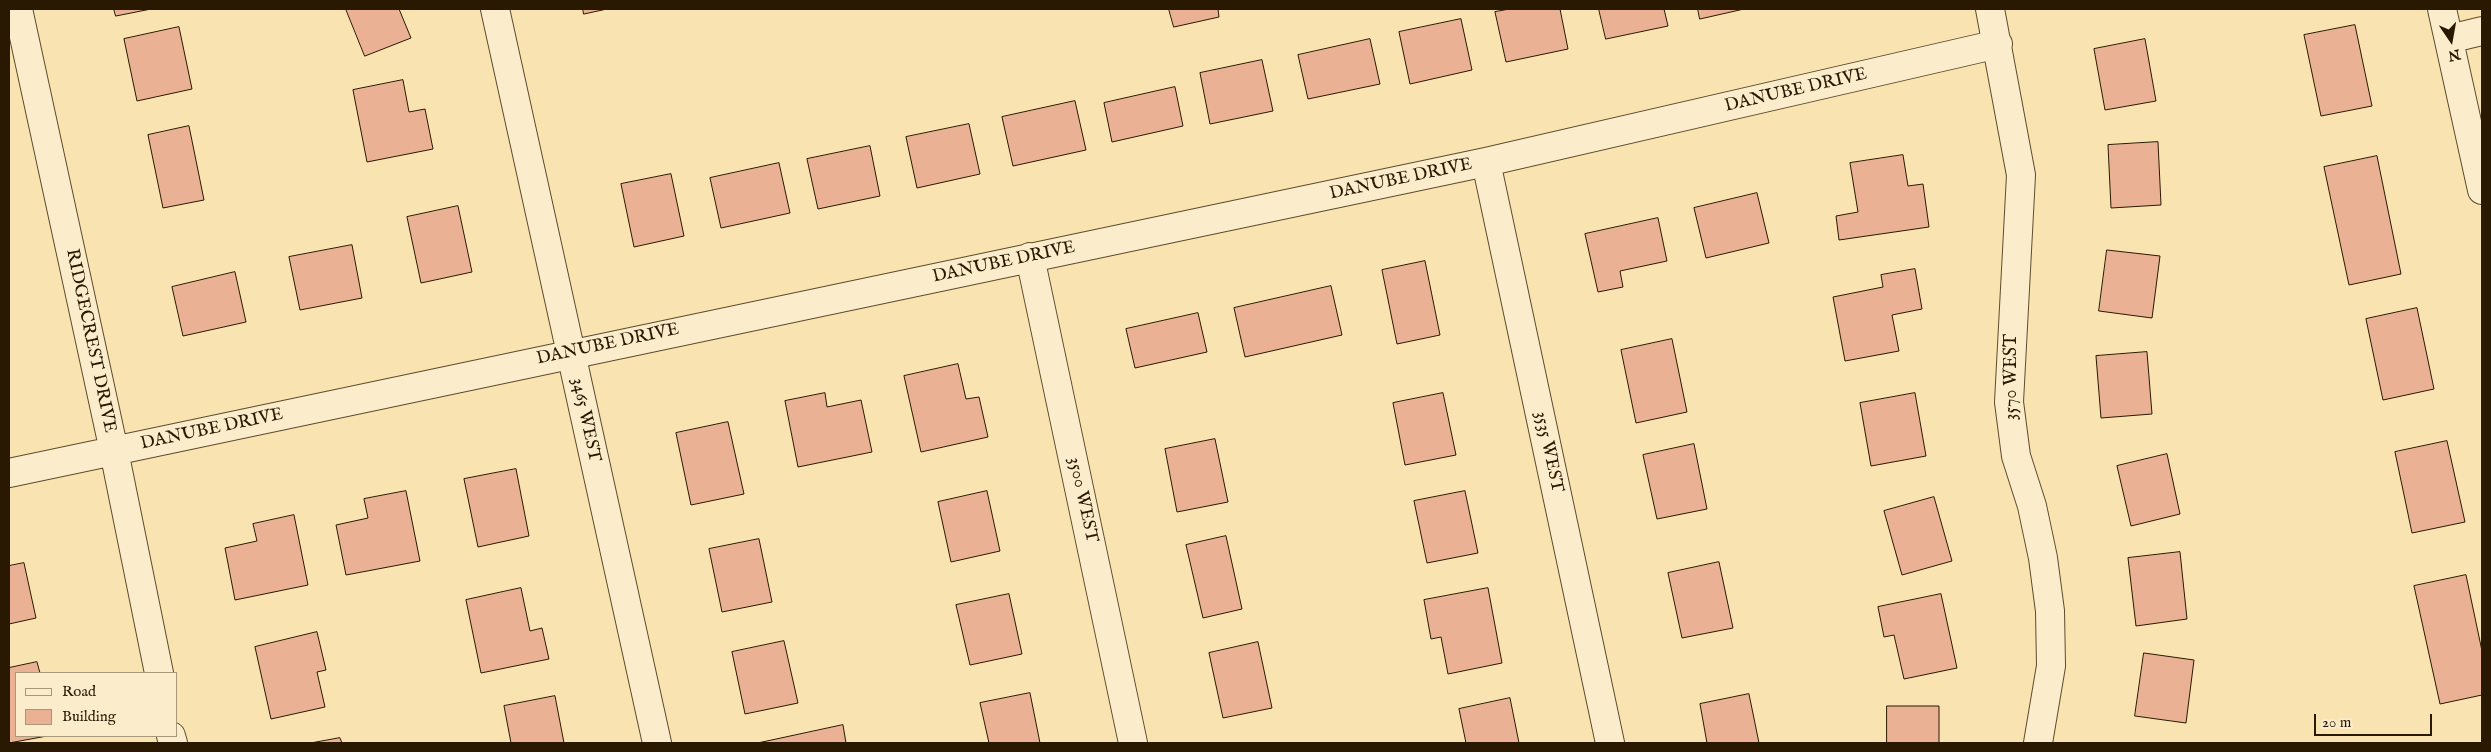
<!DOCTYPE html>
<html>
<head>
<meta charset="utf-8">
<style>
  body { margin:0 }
  #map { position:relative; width:2491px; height:752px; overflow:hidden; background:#f9e3b1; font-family:"IM FELL English",serif }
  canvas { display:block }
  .frame { position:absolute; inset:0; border:10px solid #291902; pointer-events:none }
  .legend { position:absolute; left:15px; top:672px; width:162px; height:65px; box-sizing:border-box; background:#fbedcc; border:1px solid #a7987b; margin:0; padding:6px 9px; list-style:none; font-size:15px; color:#291902 }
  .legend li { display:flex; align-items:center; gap:10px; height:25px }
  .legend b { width:25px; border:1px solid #a7987b }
  .north { position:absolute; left:2426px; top:15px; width:50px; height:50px; -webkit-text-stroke:4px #fbedcc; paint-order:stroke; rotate:168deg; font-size:14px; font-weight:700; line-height:20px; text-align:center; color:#291902 }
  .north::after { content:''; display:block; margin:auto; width:18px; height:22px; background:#291902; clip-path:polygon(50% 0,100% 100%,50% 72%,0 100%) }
  .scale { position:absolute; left:2314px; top:714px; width:118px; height:22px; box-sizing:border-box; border:2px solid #291902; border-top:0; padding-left:6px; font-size:15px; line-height:18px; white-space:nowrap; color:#291902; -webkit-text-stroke:4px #fbedcc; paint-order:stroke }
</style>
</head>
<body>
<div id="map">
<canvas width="2491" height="752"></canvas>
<div class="frame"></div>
<ul class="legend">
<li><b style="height:6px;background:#fbedcc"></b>Road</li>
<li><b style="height:14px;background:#eab195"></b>Building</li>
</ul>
<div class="north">N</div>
<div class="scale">20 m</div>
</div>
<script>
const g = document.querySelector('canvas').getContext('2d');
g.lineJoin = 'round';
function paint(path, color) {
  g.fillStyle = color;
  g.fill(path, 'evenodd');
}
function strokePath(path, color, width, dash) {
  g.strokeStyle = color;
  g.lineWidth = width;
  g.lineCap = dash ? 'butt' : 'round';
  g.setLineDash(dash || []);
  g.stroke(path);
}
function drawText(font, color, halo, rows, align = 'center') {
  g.font = font + ' "IM FELL English",serif';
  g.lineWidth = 4;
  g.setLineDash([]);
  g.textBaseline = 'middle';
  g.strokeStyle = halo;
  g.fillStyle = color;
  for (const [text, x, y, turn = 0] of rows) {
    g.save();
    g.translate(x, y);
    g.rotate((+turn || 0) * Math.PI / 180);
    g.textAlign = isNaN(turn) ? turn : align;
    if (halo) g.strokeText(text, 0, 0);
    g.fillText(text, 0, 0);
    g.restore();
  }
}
const building = new Path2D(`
  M114 9H151L116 16Z
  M346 9H399L411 38 365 56Z
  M583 9H607L584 14Z
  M1169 9H1218L1219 17 1174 27Z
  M1510 9H1560L1568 49 1506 62 1495 12Z
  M1599 9H1664L1668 26 1606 39Z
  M1698 9H1744L1700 19Z
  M1461 19 1472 70 1410 84 1399 32Z
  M2355 25 2372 106 2321 116 2304 35Z
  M179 27 192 89 137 101 124 39Z
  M1370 39 1380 84 1308 99 1298 55Z
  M2145 39 2156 101 2105 110 2094 49Z
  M1262 60 1273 111 1210 124 1200 73Z
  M403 80 409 112 425 109 433 149 367 162 353 90Z
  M1175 87 1183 126 1112 142 1104 103Z
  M1075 101 1086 150 1013 166 1002 117Z
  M969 124 980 174 917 188 906 137Z
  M189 126 204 200 163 208 148 135Z
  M2158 142 2161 205 2111 208 2108 145Z
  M870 146 880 196 818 209 807 159Z
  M1903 155 1908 186 1923 184 1929 227 1839 240 1836 216 1858 212 1850 163Z
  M2377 156 2401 274 2349 285 2324 167Z
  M779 163 790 213 721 228 710 178Z
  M671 174 684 236 634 247 621 184Z
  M1757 193 1769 243 1706 258 1694 208Z
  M458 206 472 272 421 283 407 217Z
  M1658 218 1667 261 1620 271 1623 287 1598 292 1585 234Z
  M352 245 362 298 300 310 289 257Z
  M2107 250 2160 256 2152 318 2099 311Z
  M1425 261 1440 335 1397 344 1382 270Z
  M1915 269 1922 309 1892 315 1899 351 1845 361 1833 297 1883 287 1881 275Z
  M235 272 246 322 183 336 172 287Z
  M1331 286 1342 335 1245 357 1234 308Z
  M2417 308 2434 389 2383 400 2366 319Z
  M1198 313 1207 352 1135 368 1126 329Z
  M1672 339 1687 412 1636 423 1621 350Z
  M2147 352 2152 414 2101 418 2096 356Z
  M958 364 966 399 979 397 988 437 921 452 904 376Z
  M825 393 827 407 861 400 872 452 798 467 785 401Z
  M1443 393 1456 455 1405 465 1393 403Z
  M1915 393 1926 456 1871 466 1860 403Z
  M728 422 744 494 691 505 676 433Z
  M1215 439 1228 502 1177 512 1165 449Z
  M2447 441 2465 522 2412 533 2395 452Z
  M1694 444 1707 509 1657 519 1643 455Z
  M2167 454 2180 514 2131 526 2117 466Z
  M516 469 529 536 478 547 464 479Z
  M406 491 420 561 346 575 336 525 368 518 364 499Z
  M987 491 1000 551 951 562 938 502Z
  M1465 491 1478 553 1427 563 1414 501Z
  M1934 497 1952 561 1902 575 1884 511Z
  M294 515 308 585 235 600 225 548 257 541 253 524Z
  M1226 536 1242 609 1203 618 1186 545Z
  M759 539 772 602 722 612 709 549Z
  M2180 552 2187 619 2136 626 2128 558Z
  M1719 562 1733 628 1682 638 1668 573Z
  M24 563 36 618 9 624V566Z
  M2466 575 2482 651V695L2440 704 2414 586Z
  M521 588 530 631 542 628 549 659 481 673 466 600Z
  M1488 588 1502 663 1448 674 1441 637 1431 639 1424 600Z
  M1009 594 1022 654 970 665 956 605Z
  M1941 594 1957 668 1904 679 1894 635 1884 637 1878 607Z
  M317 632 326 670 317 672 325 707 271 719 255 647Z
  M784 641 798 703 745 714 732 652Z
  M1258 642 1272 708 1223 718 1209 653Z
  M2144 653 2194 660 2186 723 2135 716Z
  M37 662 40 673H16V736H47L9 743V668Z
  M1030 693 1040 743H989L980 703Z
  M1749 694 1759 743H1707L1700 704Z
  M555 696 564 743H511L504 706Z
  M1510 698 1519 743H1466L1459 709Z
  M1887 706H1939V743H1887Z
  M843 725 846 743H758Z
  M340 738 342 743H311Z`);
const minor = new Path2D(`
  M18 9 114 451 159 673
  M495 9 657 743
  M1990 9 2021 175 2009 402 2016 456 2032 506 2043 558 2050 611 2051 666 2038 743
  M2442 9 2482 190
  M2449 39 2482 31
  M1486 162 1610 743
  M1030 257 1133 743
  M9 473 1486 162 1998 44
  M171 736 173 743`);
const streetNames = [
  ["DANUBE DRIVE",1796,91,-13],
  ["DANUBE DRIVE",1401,180,-12],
  ["DANUBE DRIVE",1004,263,-12],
  ["RIDGECREST DRIVE",90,341,78],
  ["DANUBE DRIVE",608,345,-12],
  ["3570 WEST",2012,377,-90],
  ["3465 WEST",585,420,78],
  ["DANUBE DRIVE",212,430,-12],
  ["3535 WEST",1548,452,78],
  ["3500 WEST",1082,500,78]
];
paint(building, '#eab195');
strokePath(building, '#291902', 1);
strokePath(minor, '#5d4c2e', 30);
strokePath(minor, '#fbedcc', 28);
drawText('18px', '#291902', '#fbedcc', streetNames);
</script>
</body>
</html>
